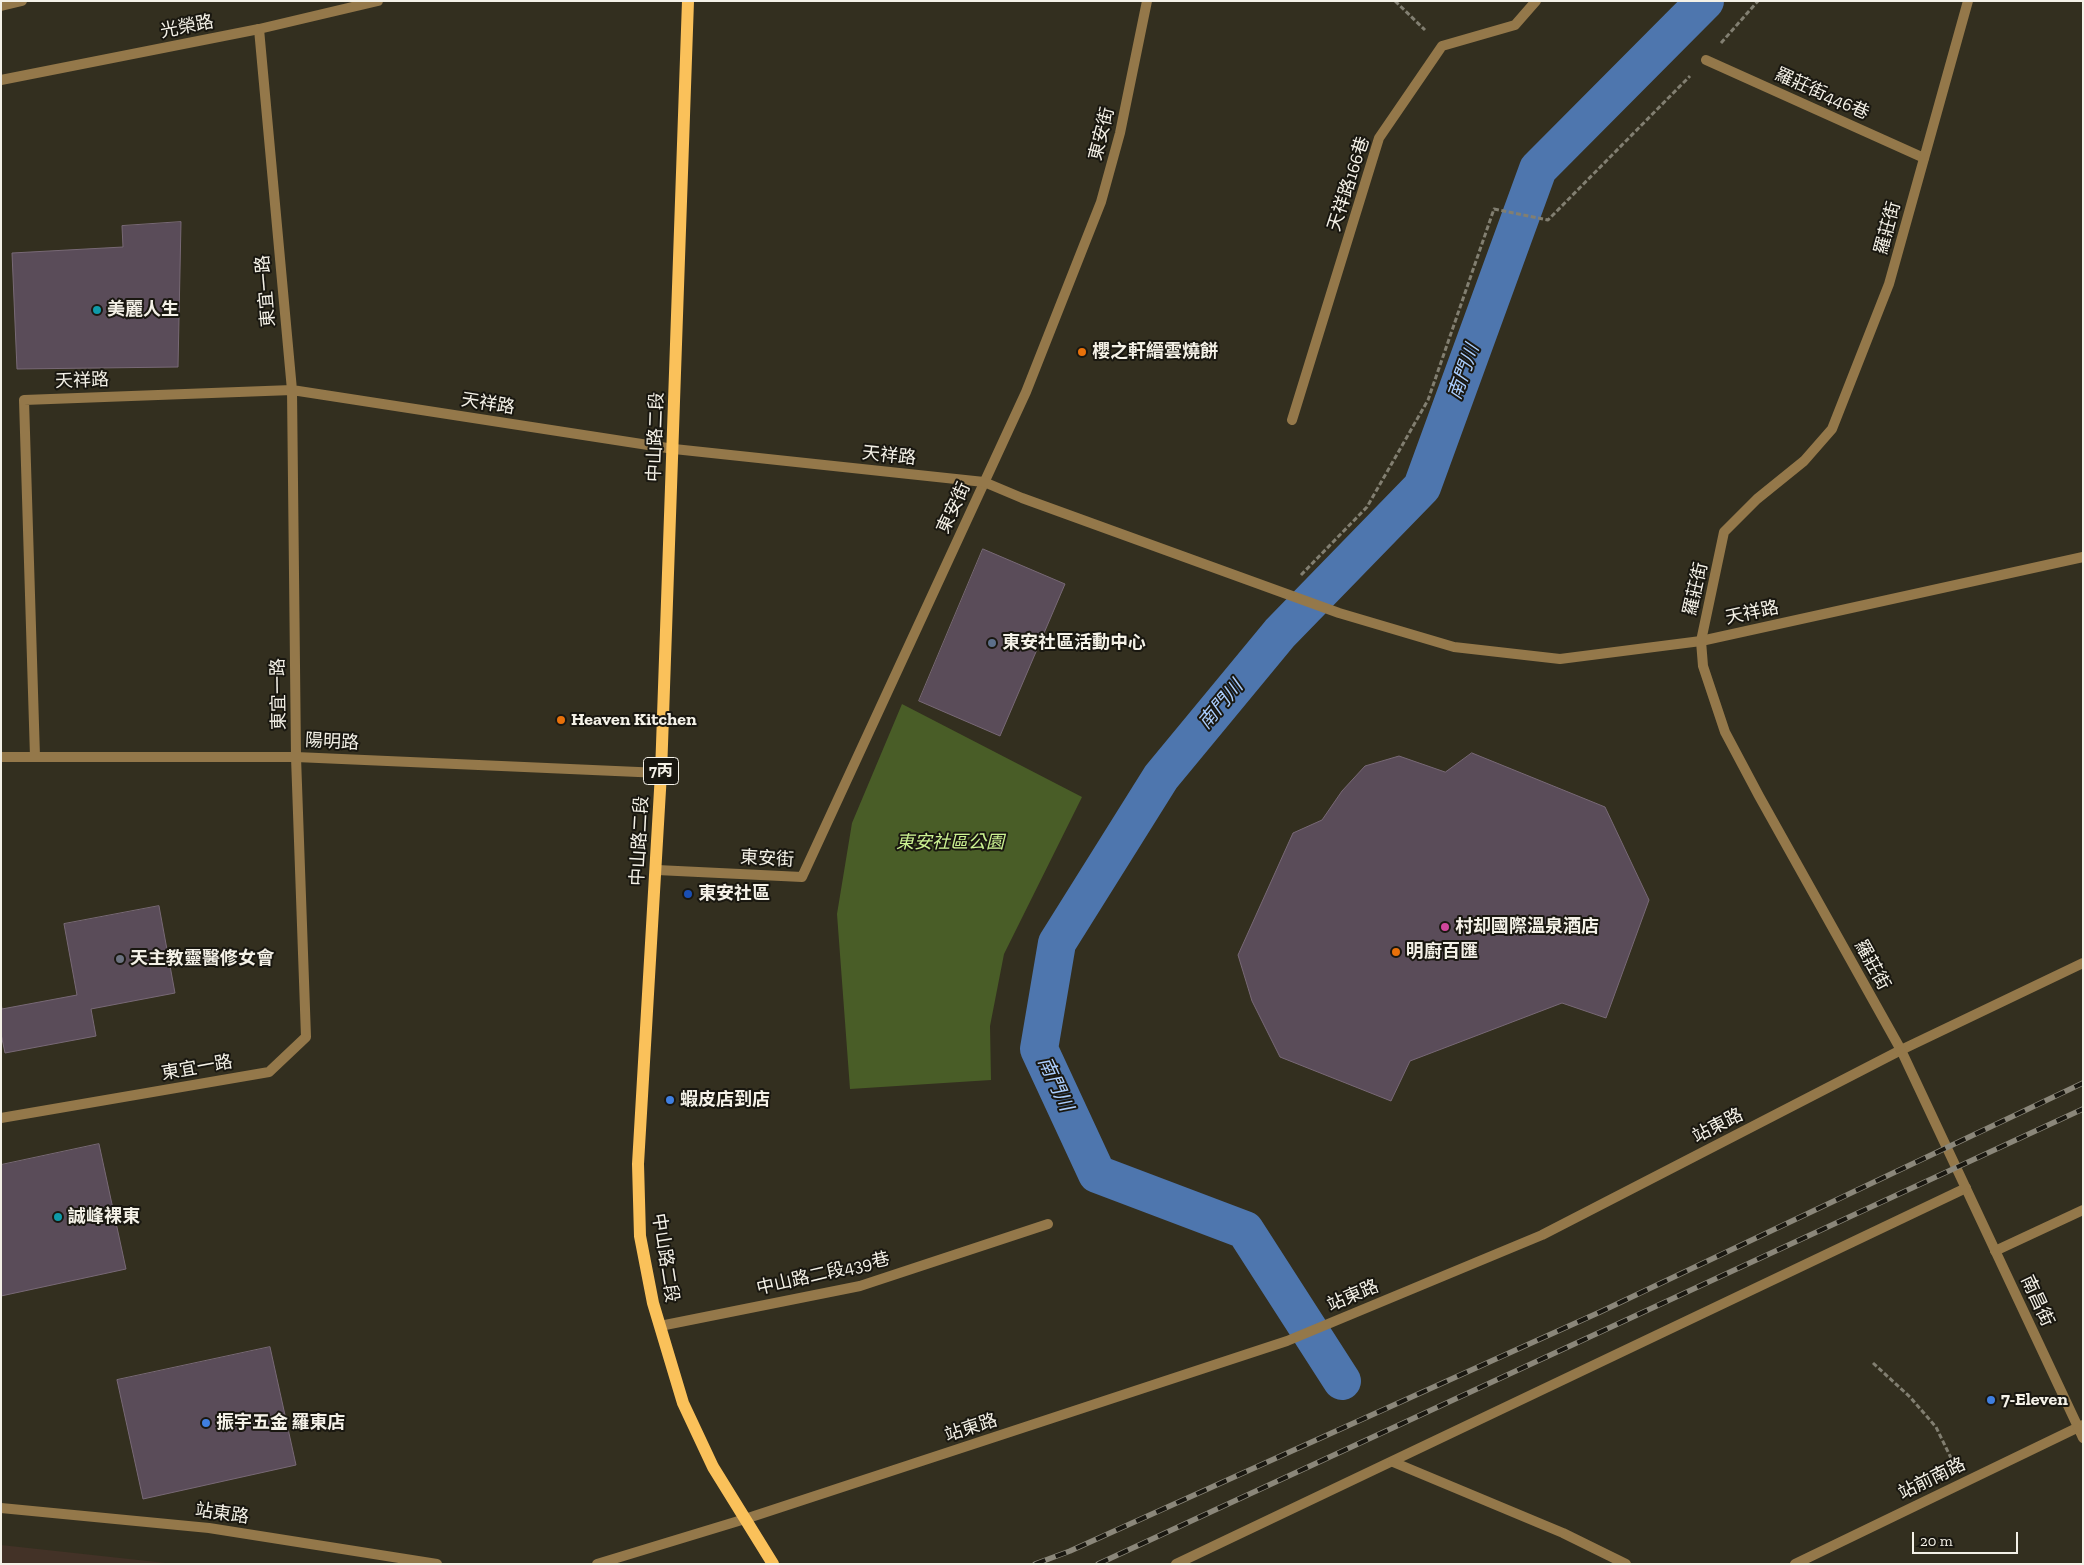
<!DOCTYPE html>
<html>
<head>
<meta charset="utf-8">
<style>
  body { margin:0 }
  #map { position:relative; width:2084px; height:1565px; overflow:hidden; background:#332f1f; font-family:"Zilla Slab",serif }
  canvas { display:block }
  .frame { position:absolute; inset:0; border:2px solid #f4f1e7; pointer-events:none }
  .scale { position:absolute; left:1912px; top:1532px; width:106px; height:22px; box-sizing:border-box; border:2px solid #f4f1e7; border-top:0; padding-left:6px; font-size:15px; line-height:18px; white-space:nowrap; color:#f4f1e7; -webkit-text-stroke:4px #191710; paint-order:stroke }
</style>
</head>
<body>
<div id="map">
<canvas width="2084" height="1565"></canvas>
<div class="frame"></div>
<div class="scale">20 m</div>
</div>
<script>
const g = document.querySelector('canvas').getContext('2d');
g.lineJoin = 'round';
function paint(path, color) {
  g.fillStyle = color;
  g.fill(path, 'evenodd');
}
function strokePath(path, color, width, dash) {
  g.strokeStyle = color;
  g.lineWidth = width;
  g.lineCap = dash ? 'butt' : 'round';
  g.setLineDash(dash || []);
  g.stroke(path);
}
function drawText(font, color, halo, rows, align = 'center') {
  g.font = font + ' "Zilla Slab","Noto Sans TC",serif';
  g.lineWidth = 4;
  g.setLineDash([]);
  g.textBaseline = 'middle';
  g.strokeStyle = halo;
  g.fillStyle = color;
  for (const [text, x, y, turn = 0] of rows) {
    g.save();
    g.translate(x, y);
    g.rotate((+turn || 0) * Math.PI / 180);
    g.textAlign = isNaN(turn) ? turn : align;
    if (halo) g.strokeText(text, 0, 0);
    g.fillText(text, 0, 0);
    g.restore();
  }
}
const industrial = new Path2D(`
  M1 1545 175 1564H1Z`);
const green = new Path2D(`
  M902 704 1082 797 1004 954 990 1026 991 1080 850 1089 837 914 852 823Z`);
const canal = new Path2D(`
  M1342 1381 1245 1230 1097 1174 1039 1049 1057 943 1161 777 1280 633 1422 487 1538 169 1705 1`);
const building = new Path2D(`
  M181 222 178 367 17 369 12 253 123 247 122 226Z
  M983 549 1065 584 1000 736 919 701Z
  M1472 753 1605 807 1649 900 1606 1018 1562 1003 1410 1061 1391 1101 1280 1057 1252 1001 1238 955 1293 833 1322 820 1342 791 1365 766 1399 756 1445 772Z
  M159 906 175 993 91 1009 96 1036 5 1053 1 1034V1003L2 1009 77 995 64 924Z
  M99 1144 126 1269 1 1296V1165Z
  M270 1347 296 1465 143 1499 117 1380Z`);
const path = new Path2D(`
  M1395 1 1425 30
  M1721 43 1758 1
  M1301 575 1367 507 1428 400 1494 209 1548 220 1690 76
  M1873 1363 1910 1397 1936 1427 1953 1462`);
const service = new Path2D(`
  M1706 60 1924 158
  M1292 420 1379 138 1442 46 1515 25 1536 1
  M657 870 802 877 1026 392 1101 202 1120 133 1147 1
  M1995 1251 2083 1210
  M660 1326 860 1286 1048 1224
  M1176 1564 1966 1188`);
const minor = new Path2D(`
  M1 757H296L661 773
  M35 757 24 400 292 390 674 449 984 482 1022 498 1339 613 1454 647 1560 659 1701 641 2083 557
  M1 1118 269 1072 306 1037 296 757 292 390 259 29
  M2078 1427 2083 1438
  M1393 1462 1563 1533 1626 1564
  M1 1508 209 1528 437 1564
  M597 1564 745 1519 1287 1341 1542 1235 1901 1050 2083 963
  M1795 1564 2083 1425`);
const tertiary = new Path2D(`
  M1968 1 1889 284 1832 429 1804 461 1757 499 1724 532 1701 641 1703 666 1725 732 1759 796 1901 1050 2078 1427 2083 1429
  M1 6 22 1
  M1 80 259 29 378 1`);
const primary = new Path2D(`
  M688 1 661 773 638 1164 640 1236 653 1303 683 1403 713 1467 773 1564`);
const rail = new Path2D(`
  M1035 1564 1070 1551 1600 1312 2083 1083
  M1098 1564 2083 1109`);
const markers = [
  [97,310,5,"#0f9aa8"],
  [1082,352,5,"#e8710a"],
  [992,643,5,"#5c6f8a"],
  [561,720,5,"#e8710a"],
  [688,894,5,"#1a4fb4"],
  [1445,927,5,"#d1479c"],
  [1396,952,5,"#e8710a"],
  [120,959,5,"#6b7280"],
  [670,1100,5,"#3f7fe0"],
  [58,1217,5,"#0f9aa8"],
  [1991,1400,5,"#3f7fe0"],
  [206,1423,5,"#3f7fe0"]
];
const shields = [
  [661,771,35]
];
const shieldNames = [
  ["7丙",661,771]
];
const streetNames = [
  ["光榮路",187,27,-11],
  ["羅莊街446巷",1822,94,24],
  ["東安街",1102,134,-76],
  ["天祥路166巷",1349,184,-72],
  ["羅莊街",1888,228,-75],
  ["東宜一路",266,291,-95],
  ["天祥路",82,381,-2],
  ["天祥路",488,404,9],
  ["中山路二段",656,437,-88],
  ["天祥路",889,456,6],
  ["東安街",954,508,-65],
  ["羅莊街",1696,589,-77],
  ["天祥路",1752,613,-12],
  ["東宜一路",279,694,-91],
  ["陽明路",332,742,3],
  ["中山路二段",640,841,-87],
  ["東安街",767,859,3],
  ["羅莊街",1872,965,61],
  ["東宜一路",197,1068,-10],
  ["站東路",1718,1126,-27],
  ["中山路二段",665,1258,81],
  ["中山路二段439巷",823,1274,-13],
  ["站東路",1353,1296,-23],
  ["南昌街",2037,1301,65],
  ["站東路",971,1428,-18],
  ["站前南路",1932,1479,-26],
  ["站東路",222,1514,8]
];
const poiNames = [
  ["美麗人生",107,310],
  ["櫻之軒縉雲燒餅",1092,352],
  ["東安社區活動中心",1002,643],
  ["Heaven Kitchen",571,720],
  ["東安社區",698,894],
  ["村却國際溫泉酒店",1455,927],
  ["明廚百匯",1406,952],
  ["天主教靈醫修女會",130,959],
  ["蝦皮店到店",680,1100],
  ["誠峰裸東",68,1217],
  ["7-Eleven",2001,1400],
  ["振宇五金 羅東店",216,1423]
];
const parkNames = [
  ["東安社區公園",950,843]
];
const waterNames = [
  ["南門川",1464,372,-70],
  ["南門川",1221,705,-50],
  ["南門川",1055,1084,65]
];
paint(industrial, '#433227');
paint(green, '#495d27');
strokePath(canal, '#4e76ae', 38);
paint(building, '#5a4c59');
strokePath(building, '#786976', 1);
strokePath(path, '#827f71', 3, [5, 2.5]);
strokePath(service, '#94784a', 10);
strokePath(minor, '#94784a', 10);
strokePath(tertiary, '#94784a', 10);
strokePath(primary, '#fac15a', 12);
strokePath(rail, '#8b877a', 5.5);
strokePath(rail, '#191710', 4, [11]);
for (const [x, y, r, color] of markers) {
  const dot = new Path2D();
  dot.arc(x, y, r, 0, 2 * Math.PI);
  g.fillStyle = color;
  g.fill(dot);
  strokePath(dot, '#191710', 2);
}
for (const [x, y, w] of shields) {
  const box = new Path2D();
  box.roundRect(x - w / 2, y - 13.5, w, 27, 4);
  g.fillStyle = '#191710';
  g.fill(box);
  strokePath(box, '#f4f1e7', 1);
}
drawText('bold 16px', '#f4f1e7', null, shieldNames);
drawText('18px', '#f4f1e7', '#191710', streetNames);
drawText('bold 18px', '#f4f1e7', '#191710', poiNames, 'left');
drawText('italic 18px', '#ccf392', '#191710', parkNames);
drawText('italic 19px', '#abcefe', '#191710', waterNames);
</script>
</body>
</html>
